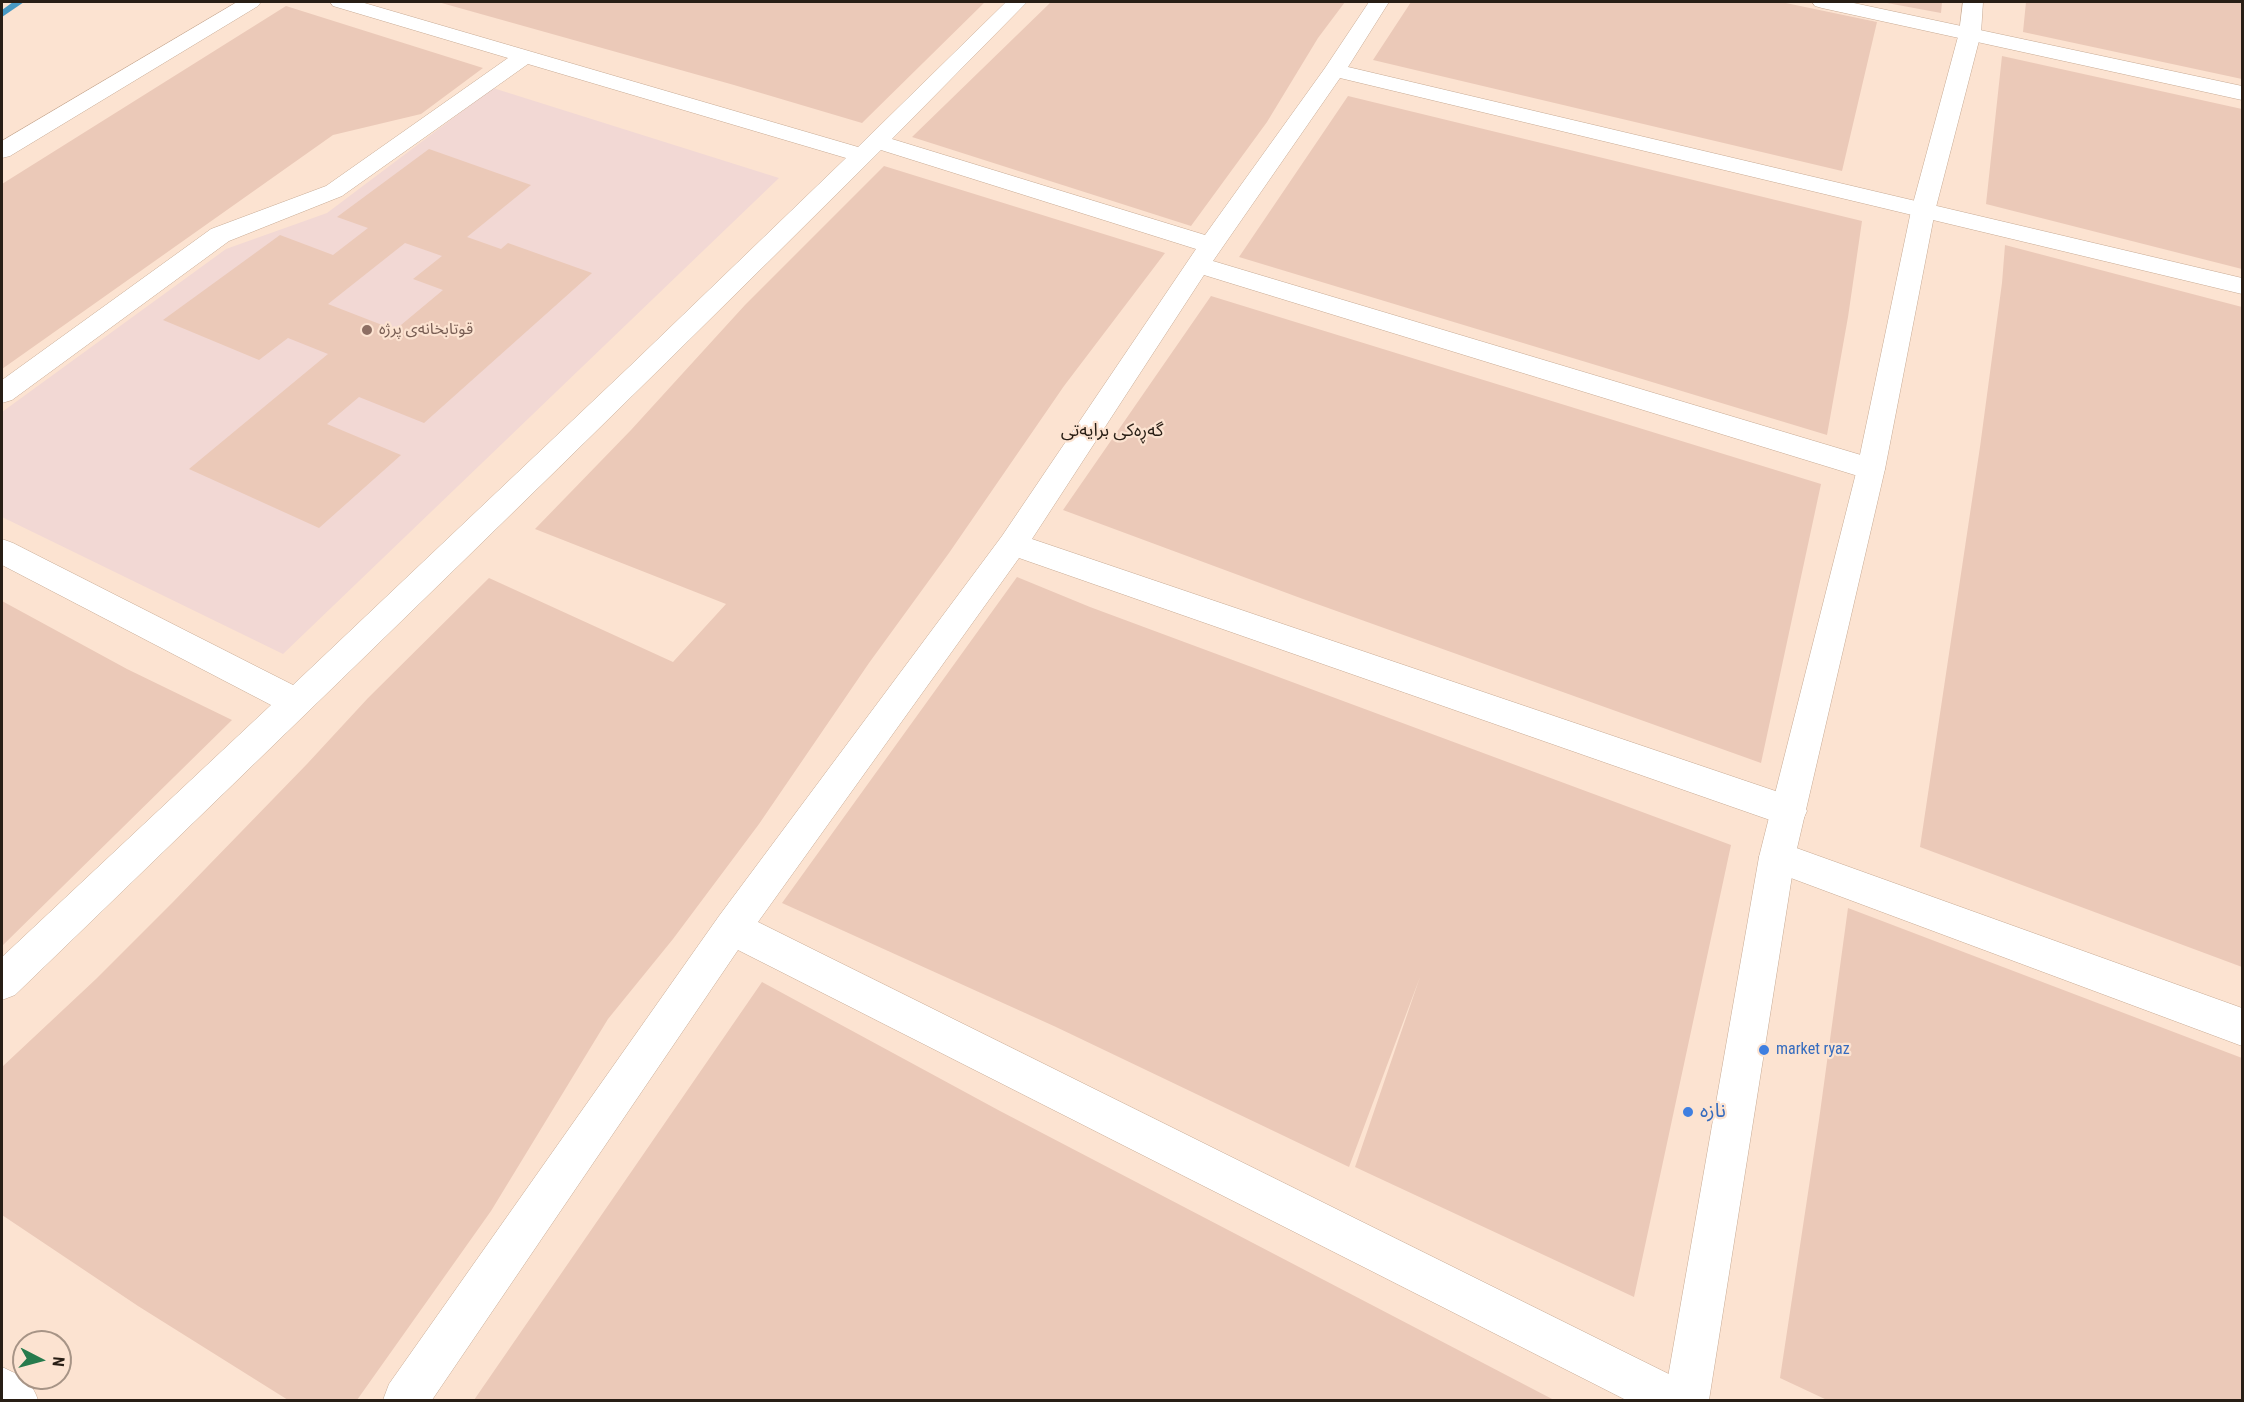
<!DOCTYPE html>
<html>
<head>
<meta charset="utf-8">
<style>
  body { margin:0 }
  #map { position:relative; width:2244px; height:1402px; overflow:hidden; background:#fce3d1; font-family:"Roboto Condensed",sans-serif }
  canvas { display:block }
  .frame { position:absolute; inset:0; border:3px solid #281e15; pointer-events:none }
  .north { position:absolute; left:12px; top:1330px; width:60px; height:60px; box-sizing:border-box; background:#fce3d1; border:2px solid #a79486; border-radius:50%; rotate:96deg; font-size:16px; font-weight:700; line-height:24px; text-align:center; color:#281e15 }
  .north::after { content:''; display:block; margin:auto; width:21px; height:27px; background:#277b4d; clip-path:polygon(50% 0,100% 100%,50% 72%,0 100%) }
</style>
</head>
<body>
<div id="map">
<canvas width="2244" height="1402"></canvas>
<div class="frame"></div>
<div class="north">N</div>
</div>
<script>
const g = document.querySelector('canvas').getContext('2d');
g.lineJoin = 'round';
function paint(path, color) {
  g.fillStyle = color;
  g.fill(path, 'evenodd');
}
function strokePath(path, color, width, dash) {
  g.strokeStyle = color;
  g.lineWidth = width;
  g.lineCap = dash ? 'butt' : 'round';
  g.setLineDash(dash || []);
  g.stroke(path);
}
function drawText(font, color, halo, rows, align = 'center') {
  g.font = font + ' "Roboto Condensed","Noto Sans Arabic",sans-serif';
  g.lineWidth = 4.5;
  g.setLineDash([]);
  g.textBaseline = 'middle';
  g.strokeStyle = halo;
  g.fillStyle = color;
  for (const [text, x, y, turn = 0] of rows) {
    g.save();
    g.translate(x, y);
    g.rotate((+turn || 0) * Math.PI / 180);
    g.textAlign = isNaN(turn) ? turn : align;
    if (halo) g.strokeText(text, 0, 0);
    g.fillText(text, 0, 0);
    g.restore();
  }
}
const education = new Path2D(`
  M493 88 779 178 283 654 2 517V412L226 249 327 213Z`);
const stream = new Path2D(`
  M13 2H24L2 17V10Z`);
const building = new Path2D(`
  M438 2H985L862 123 734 85Z
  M1051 2H1345L1318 38 1267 122 1191 226 912 137Z
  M1411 2H1781L1877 22 1842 171 1373 60Z
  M1888 2H1942L1941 13 1887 3Z
  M2026 2H2242V79L2023 32Z
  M286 6 483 68 421 114 333 135 2 369V184Z
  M2002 56 2242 109V269L1986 204Z
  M1348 96 1862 221 1848 317 1827 435 1239 257Z
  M429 149 531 185 467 237 501 249 508 243 592 273 424 423 359 397 327 424 401 455 319 528 189 469 328 354 288 338 259 360 163 320 280 235 333 255 368 228 337 217ZM405 243 442 256 413 279 443 290 395 330 328 304Z
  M884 166 1165 253 1064 386 949 553 869 663 759 824 673 939 608 1019 491 1211 357 1400H288L138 1306 2 1215V1067L96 979 173 902 307 764 368 698 489 578 673 662 726 604 535 529 631 430 745 305Z
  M2005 245 2242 307V967L1920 847 1980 447 2002 283Z
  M1211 296 1821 484 1761 763 1303 599 1063 510Z
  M1017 577 1090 607 1731 845 1634 1297 1355 1167 1420 977 1349 1167 1056 1027 782 903Z
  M2 601 127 669 232 720 2 946Z
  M1848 908 2242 1058V1400H1827L1780 1378 1819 1120Z
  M762 982 1000 1111 1554 1400H474Z`);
const street = new Path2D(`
  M237 2H261L258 6 10 156 2 158V141Z
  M330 2H361L858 147 1006 2H1027L892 139 1205 235 1325 68 1369 2H1389L1348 67 2242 278V294L1340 78 1213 261 1881 461 1885 469 1881 477 1871 480 1204 275 1032 539 1802 800 1807 811 1802 822 1790 827 1019 558 758 922 1689 1384 1695 1400H1626L738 950 432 1400H383L389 1384 719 916 1002 536 1196 249 881 150C596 434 305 715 15 995L2 1000V957L271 705 2 565V539L13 543 293 685 630 366 846 158 528 64 342 196 229 241 12 400 2 403V380L211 229 326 186 508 58 333 6Z
  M1812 2H1849L2242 86V100L1822 8 1815 6Z
  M1777 841 2242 1008V1046L1764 868 1759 857 1764 846Z`);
const secondary = new Path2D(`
  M1963 2H1983L1981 33 1935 211 1885 469 1795 857 1709 1400H1664L1759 857 1857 469 1911 211 1959 33Z
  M2 1367C20 1375 32 1381 38 1400H2Z`);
const markers = [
  [367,330,6,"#8d6e63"],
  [1764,1050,6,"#3f7fe0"],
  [1688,1112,6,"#3f7fe0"]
];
const educationNames = [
  ["قوتابخانەی پرژە",379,330]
];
const shopNames = [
  ["market ryaz",1776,1050]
];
const neighbourhoodNames = [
  ["گەڕەکی برایەتی",1112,431]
];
const nearShopnames = [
  ["نازە",1700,1112]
];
paint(education, '#f2d8d4');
paint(stream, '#4899c3');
paint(building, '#ebc9b8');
strokePath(street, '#c7aa94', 1);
strokePath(secondary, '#c7aa94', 1);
paint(street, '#fff');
paint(secondary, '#fff');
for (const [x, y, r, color] of markers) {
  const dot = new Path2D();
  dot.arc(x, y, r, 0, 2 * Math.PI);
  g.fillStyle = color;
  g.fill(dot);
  strokePath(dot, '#fce3d1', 2);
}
drawText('16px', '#785e54', '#fce3d1', educationNames, 'left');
drawText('16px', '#366cbe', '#fce3d1', shopNames, 'left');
drawText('18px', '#281e15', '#fce3d1', neighbourhoodNames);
drawText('20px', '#366cbe', '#fce3d1', nearShopnames, 'left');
</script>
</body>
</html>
